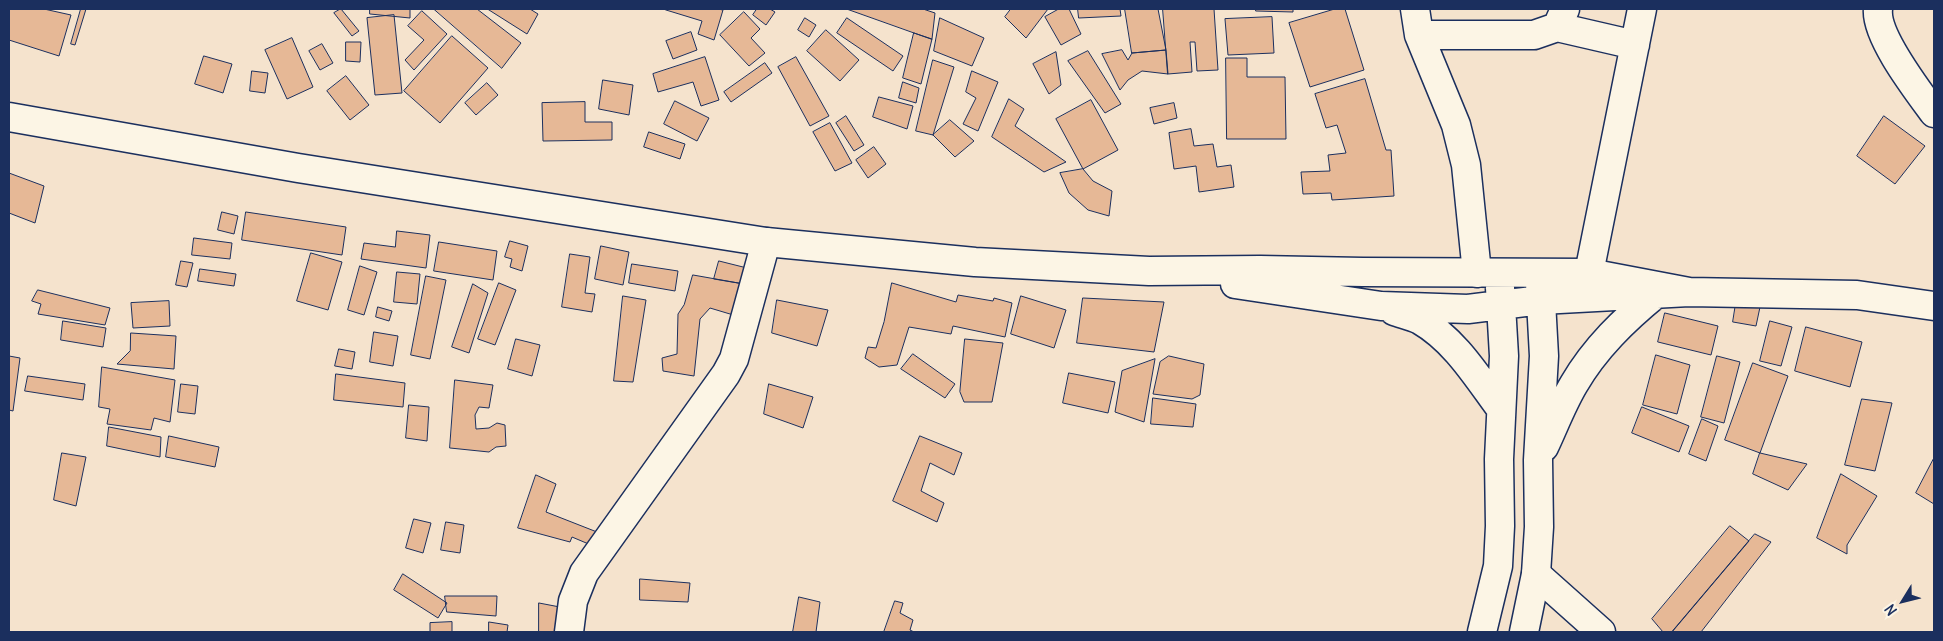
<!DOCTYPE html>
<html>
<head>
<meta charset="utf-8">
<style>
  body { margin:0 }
  #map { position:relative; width:1943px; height:641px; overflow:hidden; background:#f5e3cd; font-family:Delius,sans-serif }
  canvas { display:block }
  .frame { position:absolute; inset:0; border:10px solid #1b2f5e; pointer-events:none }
  .north { position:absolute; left:1878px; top:576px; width:50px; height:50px; -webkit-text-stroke:4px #fcf5e5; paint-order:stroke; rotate:234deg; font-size:14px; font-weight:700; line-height:20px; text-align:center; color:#1b2f5e }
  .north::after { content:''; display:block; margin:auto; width:18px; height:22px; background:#1b2f5e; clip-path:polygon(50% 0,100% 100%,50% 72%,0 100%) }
</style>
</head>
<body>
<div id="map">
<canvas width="1943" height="641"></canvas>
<div class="frame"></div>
<div class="north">N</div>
</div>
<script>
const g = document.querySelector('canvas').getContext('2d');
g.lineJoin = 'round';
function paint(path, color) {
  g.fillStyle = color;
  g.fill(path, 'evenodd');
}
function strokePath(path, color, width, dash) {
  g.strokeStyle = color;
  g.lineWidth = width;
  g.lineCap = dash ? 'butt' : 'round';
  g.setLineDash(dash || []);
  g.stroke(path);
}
const building = new Path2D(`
  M9 9H44L71 15 59 56 9 40Z
  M81 9H86L75 45 71 44Z
  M341 9 359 31 352 36 334 13Z
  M370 9H410V18L370 14Z
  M434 9H477L521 43 502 68Z
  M490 9H530L538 14 527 34 489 10Z
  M667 9H718L723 10 714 40 698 34 702 21 666 10Z
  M757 9H770L775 12 766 25 753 15Z
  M847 9H923L935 13 932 39Z
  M1011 9H1048L1026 38 1005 17Z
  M1059 9H1069L1081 34 1061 45 1045 17Z
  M1078 9H1120L1121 16 1079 18Z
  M1125 9H1158L1166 50 1132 53Z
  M1163 9H1214L1218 70 1197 71 1195 42H1190L1192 72 1168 74Z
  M1256 9H1293V12L1256 11Z
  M1335 9H1345L1364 70 1310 87 1289 23Z
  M422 11 447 34 414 70 405 60 424 40 408 26Z
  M744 12 760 29 751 38 765 53 749 66 720 35Z
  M394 15 402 93 375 95 367 18Z
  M1272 17 1274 53 1228 55 1225 19Z
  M805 18 816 25 809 37 798 30Z
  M847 18 903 56 893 71 837 33Z
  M940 18 984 38 972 66 934 51Z
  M826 30 859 60 840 81 807 51Z
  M691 32 697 50 673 59 666 41Z
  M914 33 932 39 921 84 903 78Z
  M452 36 488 68 440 123 404 91Z
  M292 38 313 87 287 99 265 50Z
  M346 42H361L360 62 346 61Z
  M322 44 333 63 320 70 309 51Z
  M1122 50 1128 60 1132 53 1166 50 1168 74 1142 71 1128 80 1120 90 1102 54Z
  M1088 51 1121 104 1105 113 1068 61Z
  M1056 52 1061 85 1049 94 1033 64Z
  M204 56 232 64 223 93 195 84Z
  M705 57 719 100 701 106 693 82 658 92 653 74Z
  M796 57 829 116 810 126 778 67Z
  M1226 58H1247V77H1285L1286 139H1227Z
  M933 60 954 67 933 135 916 131Z
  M765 63 772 73 731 102 724 92Z
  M252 71 268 73 265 93 250 91Z
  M972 71 998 82 978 131 963 124 976 98 966 92Z
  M346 76 369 105 350 120 327 91Z
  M1365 79 1386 150H1391L1394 196 1332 200 1331 193 1303 194 1301 172 1330 171 1328 155 1346 153 1337 125 1326 128 1315 94Z
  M603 80 633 85 629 115 599 109Z
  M903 82 919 88 916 103 899 98Z
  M487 83 498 95 476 115 465 103Z
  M879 97 913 106 907 129 873 117Z
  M1009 99 1024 109 1015 126 1066 162 1044 172 992 137Z
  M1091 100 1118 150 1083 169 1056 119Z
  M675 101 709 118 697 141 664 124Z
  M585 102V122H612V140L543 141 542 103Z
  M1174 103 1177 118 1154 124 1150 108Z
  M846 116 864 145 854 151 836 123Z
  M1884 116 1925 146 1895 184 1857 156Z
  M950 120 974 141 955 157 933 135Z
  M830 123 852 163 835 171 813 132Z
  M1191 129 1194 146 1213 144 1217 167 1231 165 1234 187 1199 192 1196 166 1174 169 1169 133Z
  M649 132 685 144 680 159 644 147Z
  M874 147 886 164 868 178 856 160Z
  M1083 169 1093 181 1112 191 1109 216 1088 210 1069 193 1060 173Z
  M9 173 44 186 35 223 9 213Z
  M222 212 238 216 234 234 218 230Z
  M246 212 346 227 342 255 242 240Z
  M397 231 430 235 426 268 361 259 364 243 395 247Z
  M194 238 232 243 230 259 192 255Z
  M510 241 528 246 522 271 510 267 512 259 505 257Z
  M439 242 497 251 493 280 434 271Z
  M601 246 629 252 623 285 595 279Z
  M311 253 342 262 328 310 297 301Z
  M570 254 590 257 585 293 595 294 592 312 562 307Z
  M181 261 193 263 187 287 176 285Z
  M719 261 747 268 744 284 714 279Z
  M632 264 678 271 675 291 629 283Z
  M360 266 377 272 364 315 348 310Z
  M200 269 236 274 234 286 198 281Z
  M397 272 420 274 417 304 394 302Z
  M693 275 744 284 740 317 710 308 700 319 694 376 663 371 662 358 677 354 678 314 684 305Z
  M426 276 446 280 430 359 411 355Z
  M499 283 516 290 495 345 478 339Z
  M892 283 956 302 958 295 993 301 994 298 1012 303 1005 337 953 326 951 334 909 327 897 365 879 367 865 358 868 347 876 348 884 322Z
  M473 284 488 293 469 353 452 347Z
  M38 290 110 308 105 325 38 314 41 304 32 301Z
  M623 296 646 300 633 382 614 381Z
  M1021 296 1066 310 1054 348 1011 334Z
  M1083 298 1164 302 1154 352 1077 343Z
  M777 300 828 310 817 346 772 333Z
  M169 301 170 326 133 328 131 303Z
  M1736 303 1760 307 1756 326 1733 322Z
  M378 307 392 311 389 321 376 317Z
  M1665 313 1718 326 1711 355 1658 342Z
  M63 321 106 328 103 347 61 340Z
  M1770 321 1792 327 1781 366 1760 361Z
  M1806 327 1862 342 1850 387 1795 371Z
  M374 332 398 336 393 366 370 362Z
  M131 333 176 336 174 369 117 364 130 351Z
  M516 339 540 345 532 376 508 369Z
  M965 339 1003 343 992 402H964L960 392Z
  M339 349 355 352 352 369 335 366Z
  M913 354 955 384 945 398 901 369Z
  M1656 355 1690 365 1677 414 1643 405Z
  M9 356 20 358 13 411 9 410Z
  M1169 356 1204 364 1200 395 1192 399 1153 394 1160 362Z
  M1717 356 1740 362 1724 423 1701 417Z
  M1155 359 1144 422 1115 412 1122 371Z
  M1753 363 1788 376 1760 453 1725 440Z
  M102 367 175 380 170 422 154 418 151 430 107 424 110 409 99 407Z
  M1069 373 1115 382 1108 413 1063 403Z
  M336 374 405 383 403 407 334 400Z
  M28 376 85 384 83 400 25 391Z
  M455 380 493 385 489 408 479 407 475 415 476 429 489 428 497 423 505 425 506 446 496 447 489 452 450 448Z
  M181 384 198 386 195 414 178 412Z
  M769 384 813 397 803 428 764 414Z
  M1153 398 1196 404 1193 427 1151 424Z
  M1862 399 1892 403 1875 471 1845 465Z
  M409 405 429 407 427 441 406 438Z
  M1642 407 1689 426 1679 452 1632 433Z
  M1702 419 1718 426 1706 461 1689 454Z
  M109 427 161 437 160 457 107 446Z
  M169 436 219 447 215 467 166 457Z
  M920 436 962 453 954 475 930 463 921 491 944 503 937 522 893 501Z
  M62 453 86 457 76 506 54 500Z
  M1760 453 1807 464 1788 490 1753 474Z
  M1934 458V504L1916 493Z
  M1841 474 1877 496 1847 545V554L1817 538Z
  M536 475 556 484 546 512 597 532 591 545 572 537 570 542 518 528Z
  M414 519 431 523 423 553 406 548Z
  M446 522 464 525 460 553 441 550Z
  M1730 526 1749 541 1672 632H1663L1652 619Z
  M1755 534 1771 542 1701 632H1672Z
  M403 574 447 603 438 618 394 590Z
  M640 579 690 583 688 602 640 600Z
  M445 596H497L496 616 447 612Z
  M799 597 820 602 816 632H793Z
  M895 601 903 603 900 613 913 620 910 630 914 632H884Z
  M539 603 565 608 562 632H539Z
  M452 622V632H430V623Z
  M489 622 508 625 507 632H489Z`);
const street = new Path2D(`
  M1415 9 1419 35 1456 125 1466 165 1477 273
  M1878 9C1875 36 1918 91 1934 113
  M1557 27 1635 45
  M1419 35H1534L1557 27 1565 9
  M1589 273 1642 9
  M1536 574 1601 632
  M569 632 573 601 584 573 726 374 734 359 766 242`);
const secondary = new Path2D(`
  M9 117 298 168 766 242 975 262 1149 271 1260 270 1363 272 1589 273 1689 292
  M1235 284 1381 306 1468 309 1541 300 1689 292 1857 295 1934 306
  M1394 311C1402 314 1412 316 1420 320 1456 341 1477 377 1501 409
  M1544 447C1554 426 1562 404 1574 384 1595 348 1624 320 1657 293
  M1482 632 1498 566 1500 526 1499 459 1504 356 1500 288
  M1524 632 1536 574 1539 527 1538 460 1544 356 1540 283`);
paint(building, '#e6b896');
strokePath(building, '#1b2f5e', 1);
strokePath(street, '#1b2f5e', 31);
strokePath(secondary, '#1b2f5e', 31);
strokePath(street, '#fcf5e5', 28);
strokePath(secondary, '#fcf5e5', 28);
</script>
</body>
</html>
